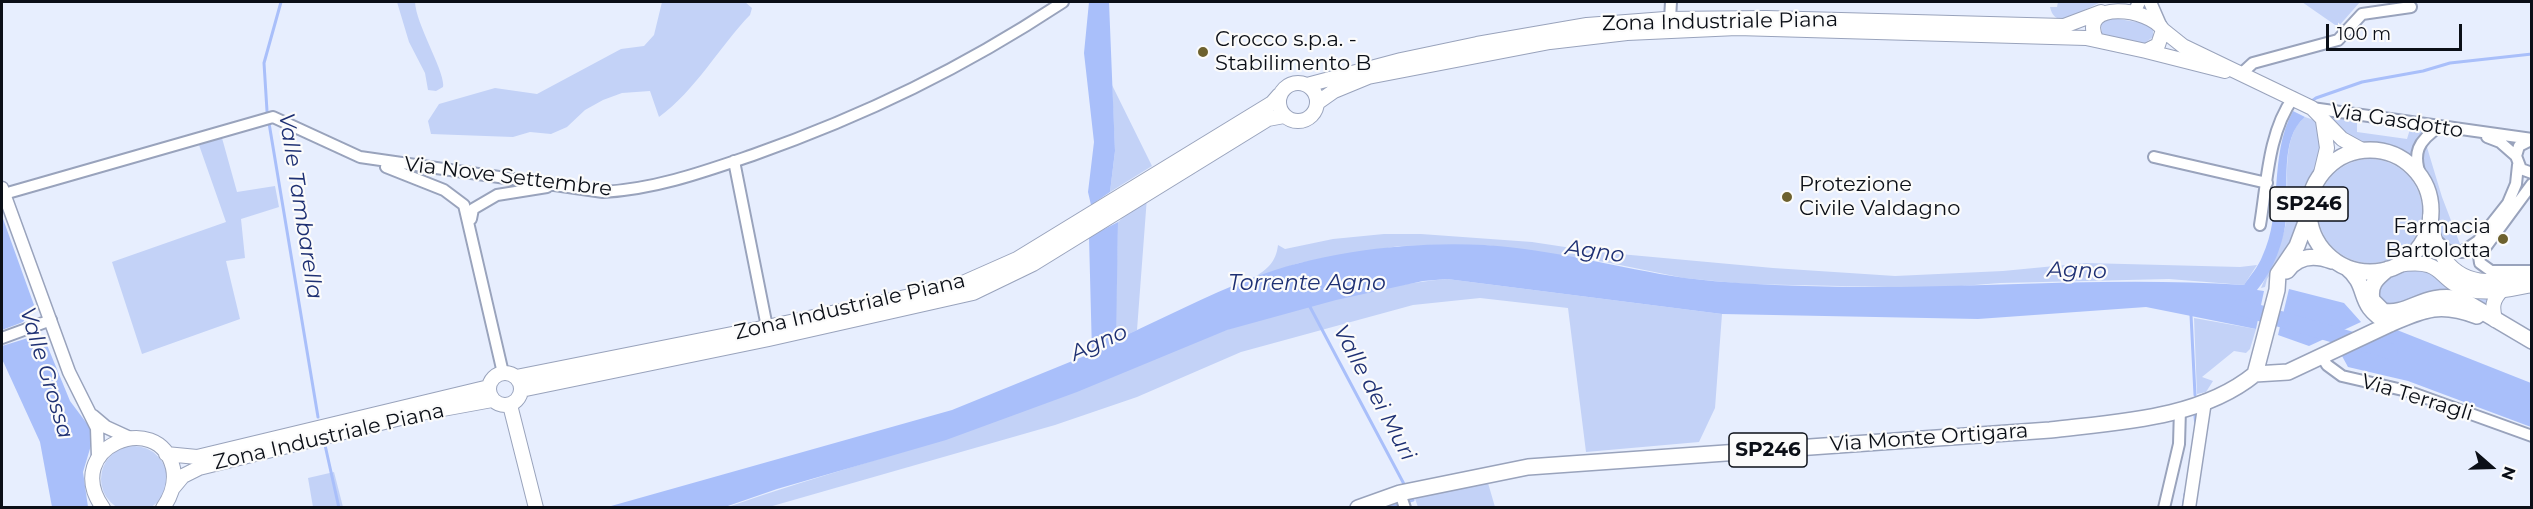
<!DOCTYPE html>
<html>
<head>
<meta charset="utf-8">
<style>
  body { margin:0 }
  #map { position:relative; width:2533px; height:509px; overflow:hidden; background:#e7eefe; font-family:Montserrat,sans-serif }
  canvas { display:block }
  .frame { position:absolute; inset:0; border:3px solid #0b0f17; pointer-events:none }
  .north { position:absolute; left:2461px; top:437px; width:60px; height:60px; -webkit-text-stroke:4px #fbfbfb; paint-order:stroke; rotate:110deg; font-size:16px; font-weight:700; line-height:24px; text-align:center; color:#0b0f17 }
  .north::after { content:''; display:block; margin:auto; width:21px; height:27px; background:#0b0f17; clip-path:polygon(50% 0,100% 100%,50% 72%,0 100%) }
  .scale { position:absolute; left:2326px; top:24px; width:136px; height:27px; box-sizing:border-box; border:3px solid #0b0f17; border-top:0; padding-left:8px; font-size:18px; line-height:21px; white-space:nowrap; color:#0b0f17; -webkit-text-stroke:4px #fbfbfb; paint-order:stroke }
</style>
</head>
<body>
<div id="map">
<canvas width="2533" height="509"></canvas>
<div class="frame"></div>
<div class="north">N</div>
<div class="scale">100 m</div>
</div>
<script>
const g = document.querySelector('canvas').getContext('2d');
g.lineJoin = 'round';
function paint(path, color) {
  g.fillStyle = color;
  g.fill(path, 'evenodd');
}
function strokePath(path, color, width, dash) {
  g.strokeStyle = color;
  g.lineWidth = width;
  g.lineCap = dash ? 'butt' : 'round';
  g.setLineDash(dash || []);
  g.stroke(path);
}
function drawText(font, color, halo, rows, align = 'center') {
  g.font = font + ' Montserrat,sans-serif';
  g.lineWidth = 4.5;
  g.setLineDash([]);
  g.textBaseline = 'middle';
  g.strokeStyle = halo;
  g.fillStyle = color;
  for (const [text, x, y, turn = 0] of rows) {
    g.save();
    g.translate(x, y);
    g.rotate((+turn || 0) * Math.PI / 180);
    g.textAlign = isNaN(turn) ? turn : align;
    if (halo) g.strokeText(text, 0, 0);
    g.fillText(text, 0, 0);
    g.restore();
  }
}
const green = new Path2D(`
  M397 2H415C416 25 446 73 443 87L436 91 428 90 425 73 409 42Z
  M662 2H745L752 8 750 15C719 47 696 90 659 117L650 91 622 93 603 100 585 110 567 127 551 134 530 132 513 137 431 134 428 121 439 104 495 88 537 94 621 49 644 46 654 35Z
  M2058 2H2101L2064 20C2056 19 2052 16 2050 7H2057Z
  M2302 2H2360L2338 27Z
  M2107 17 2148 24 2153 30V37L2142 45 2102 35 2101 24Z
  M1112 85 1152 166 1110 192 1115 151Z
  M2329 115 2357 123V132L2407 139 2410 129 2427 131 2414 146 2411 157C2404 154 2397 148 2390 146 2359 136 2350 150 2329 115Z
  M2305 117 2314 120 2323 136 2315 169 2305 184 2303 195 2300 227 2295 240 2267 279 2265 287 2261 288C2270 266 2281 247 2286 223 2291 193 2278 138 2305 117Z
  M222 138 237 192 275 186 279 207 241 219 245 258 226 261 240 319 142 354 112 262 226 222 199 145Z
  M2426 144 2442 197 2460 244 2469 242 2465 247 2451 248 2441 239C2436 227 2441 214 2439 202 2435 180 2415 166 2426 144Z
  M2318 211a52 52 0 1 1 104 0a52 52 0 1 1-104 0Z
  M1147 197 1137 330 1115 341 1118 222Z
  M1384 234H1421L1532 242 1598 252 1773 268 1895 276 2003 271 2086 263 2240 267 2257 265 2244 285 2169 279 2000 283 1936 288 1745 284 1684 278 1605 262 1486 245 1399 246 1299 263 1253 278C1268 269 1276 262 1278 245L1285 249 1333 239Z
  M2420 267 2492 296 2489 311 2396 309 2378 301 2377 290C2386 278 2404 269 2420 267Z
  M1447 279 1722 314 1715 408 1699 442 1586 452 1568 308 1480 298 1413 305 1241 352 1137 397 1055 425 769 507 725 508C824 473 925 448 1023 411 1092 386 1157 354 1226 330 1291 308 1379 285 1447 279Z
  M2194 318 2256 329 2250 349 2246 353 2234 351 2202 377 2213 381 2206 392 2197 394Z
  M101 479a33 33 0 1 1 66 0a33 33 0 1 1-66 0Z
  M334 472 343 507H313L308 478Z
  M1488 483 1495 507H1418L1414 496Z`);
const water = new Path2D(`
  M1089 2H1109L1115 151 1110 192 1091 205 1088 192 1094 142 1084 53Z
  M2293 111 2305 117C2279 138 2289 188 2286 218 2284 242 2273 271 2257 290L2264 291 2256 329 2146 307 1978 319 1722 314 1447 279 1423 281 1336 300 1227 330 1077 392 946 440 777 489 725 507 604 508 952 410 1092 353 1089 237 1118 222 1116 340C1161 319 1206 296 1252 278 1322 251 1411 241 1485 245 1552 249 1618 268 1685 278 1725 283 1765 285 1805 286 1952 291 2098 275 2244 285 2250 276 2258 267 2262 257 2284 211 2268 157 2293 111Z
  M2 216 34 305 23 322 2 330Z
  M2289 289 2344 303 2361 322 2309 346 2278 335Z
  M2397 330 2531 383V427L2408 381 2348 367 2342 356Z
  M28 338 47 345 70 401 91 429 92 442 83 472 88 507H52L40 442 2 359V346Z`);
const stream = new Path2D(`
  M281 2 264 63 267 111 318 417
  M2309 103 2316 98 2362 82 2423 71 2450 63 2532 54
  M1309 305 1405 486
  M2191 315 2195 395
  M2195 416 2196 426
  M325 445 339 508
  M1388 508 1413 500
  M2183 508 2185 494`);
const river = new Path2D(`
  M2239 307 2390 351`);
const minor = new Path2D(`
  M1670 19 1671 2
  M2241 74 2253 63 2338 40 2362 14 2411 7
  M2312 108 2532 139
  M2487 137 2500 142 2516 156
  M2531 140 2519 146 2516 156 2521 169 2532 173
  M2154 157 2267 183
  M734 161 767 327
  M386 167 444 190 464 205 503 373
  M2421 177C2412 153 2418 141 2439 127
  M2532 184 2479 256 2480 263 2491 271H2532
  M4 194 273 117 360 157 603 192C656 189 703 172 753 155 866 115 963 68 1063 2
  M471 219 473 209 497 195 547 187
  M2260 225C2267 183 2268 133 2293 98
  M2437 241 2448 251 2462 252 2478 241 2508 203 2516 184 2518 165
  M2 338 51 320
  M2321 355 2327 365 2342 376 2407 391 2532 436
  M1400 493 1405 508
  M2164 508 2179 444 2180 409`);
const tertiary = new Path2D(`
  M2150 2 2160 25
  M2134 13 2139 2
  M2 188 69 372 97 428 98 457
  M93 416 106 427 130 438
  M2189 508 2205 401`);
const secondary = new Path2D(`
  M2163 30 2183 46 2312 108 2342 139 2362 150
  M2146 51 2225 71
  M1279 102a19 19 0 1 1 38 0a19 19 0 1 1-38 0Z
  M1307 85 1401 60 1477 44 1587 25 1665 19 1766 18 2064 26 2101 12
  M1317 103 1334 91 1368 77 1550 42 1627 33 1737 28 2086 38 2146 51 2158 45 2163 30C2149 7 2078 0 2096 39
  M2321 173 2327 148 2323 121
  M2430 217C2434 249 2449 279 2485 281 2500 282 2516 276 2532 278
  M2398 265C2448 257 2435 282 2470 290 2491 294 2512 289 2532 285
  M2495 320C2492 307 2492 300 2502 290
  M489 389a16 16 0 1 1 32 0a16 16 0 1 1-32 0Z
  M516 377 767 327 956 286 1017 259 1272 103 1279 95
  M521 390 769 339 973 293 1033 264 1268 119 1284 116
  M510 405 536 508
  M166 454 197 457 489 387
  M173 488 183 476 199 468 421 413 492 400
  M103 508C60 447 159 408 173 468 176 483 172 495 163 508`);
const primary = new Path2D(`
  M2309 211a61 61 0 1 1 122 0a61 61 0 1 1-122 0Z
  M2346 267C2372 288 2353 304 2390 324 2425 309 2440 302 2477 316
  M2388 269C2377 278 2369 284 2372 300L2383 311C2409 316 2424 291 2461 299L2532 341
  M2287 271C2298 255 2316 255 2332 261
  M2255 374 2288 372 2390 324
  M1358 508 1400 493 1528 467 2050 430C2117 422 2200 419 2255 374L2277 290 2278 274 2297 246 2309 214`);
const markers = [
  [1203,52,6,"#6d612e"],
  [1787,197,6,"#6d612e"],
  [2503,239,6,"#6d612e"]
];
const shields = [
  [2309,204,78],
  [1768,450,78]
];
const shieldNames = [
  ["SP246",2309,204],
  ["SP246",1768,450]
];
const streetNames = [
  ["Zona Industriale Piana",1720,22,-1],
  ["Via Gasdotto",2397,121,9],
  ["Via Nove Settembre",508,177,7],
  ["Zona Industriale Piana",850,307,-13],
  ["Via Terragli",2417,398,17],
  ["Zona Industriale Piana",329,437,-13],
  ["Via Monte Ortigara",1929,438,-4]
];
const poiNames = [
  ["Crocco s.p.a. -",1215,40],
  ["Stabilimento B",1215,64],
  ["Protezione",1799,185],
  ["Civile Valdagno",1799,209],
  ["Farmacia",2491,227,"right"],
  ["Bartolotta",2491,251,"right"]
];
const waterNames = [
  ["Valle Tambarella",300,206,81],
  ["Agno",1595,252,8],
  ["Agno",2077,271,2],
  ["Torrente Agno",1307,284],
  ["Agno",1099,343,-24],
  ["Valle Grossa",46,373,73],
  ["Valle dei Muri",1374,393,62]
];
paint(green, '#c3d2f7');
paint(water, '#a9bffa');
strokePath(stream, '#a9bffa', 3);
strokePath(river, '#a9bffa', 16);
strokePath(minor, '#99a3bc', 14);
strokePath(tertiary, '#99a3bc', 15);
strokePath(secondary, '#99a3bc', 16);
strokePath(primary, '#99a3bc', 18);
strokePath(minor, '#fff', 10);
strokePath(tertiary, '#fff', 12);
strokePath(secondary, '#fff', 14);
strokePath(primary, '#fff', 15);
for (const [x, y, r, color] of markers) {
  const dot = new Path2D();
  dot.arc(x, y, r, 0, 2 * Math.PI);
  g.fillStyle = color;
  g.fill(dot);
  strokePath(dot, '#fbfbfb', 2);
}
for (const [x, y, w] of shields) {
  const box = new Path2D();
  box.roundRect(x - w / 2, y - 17, w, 34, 4.5);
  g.fillStyle = '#fbfbfb';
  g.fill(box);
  strokePath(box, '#0b0f17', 1.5);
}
drawText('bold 20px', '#0b0f17', null, shieldNames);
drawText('21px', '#0b0f17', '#fbfbfb', streetNames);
drawText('21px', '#0b0f17', '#fbfbfb', poiNames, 'left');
drawText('italic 22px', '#1e3073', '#fbfbfb', waterNames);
</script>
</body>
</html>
